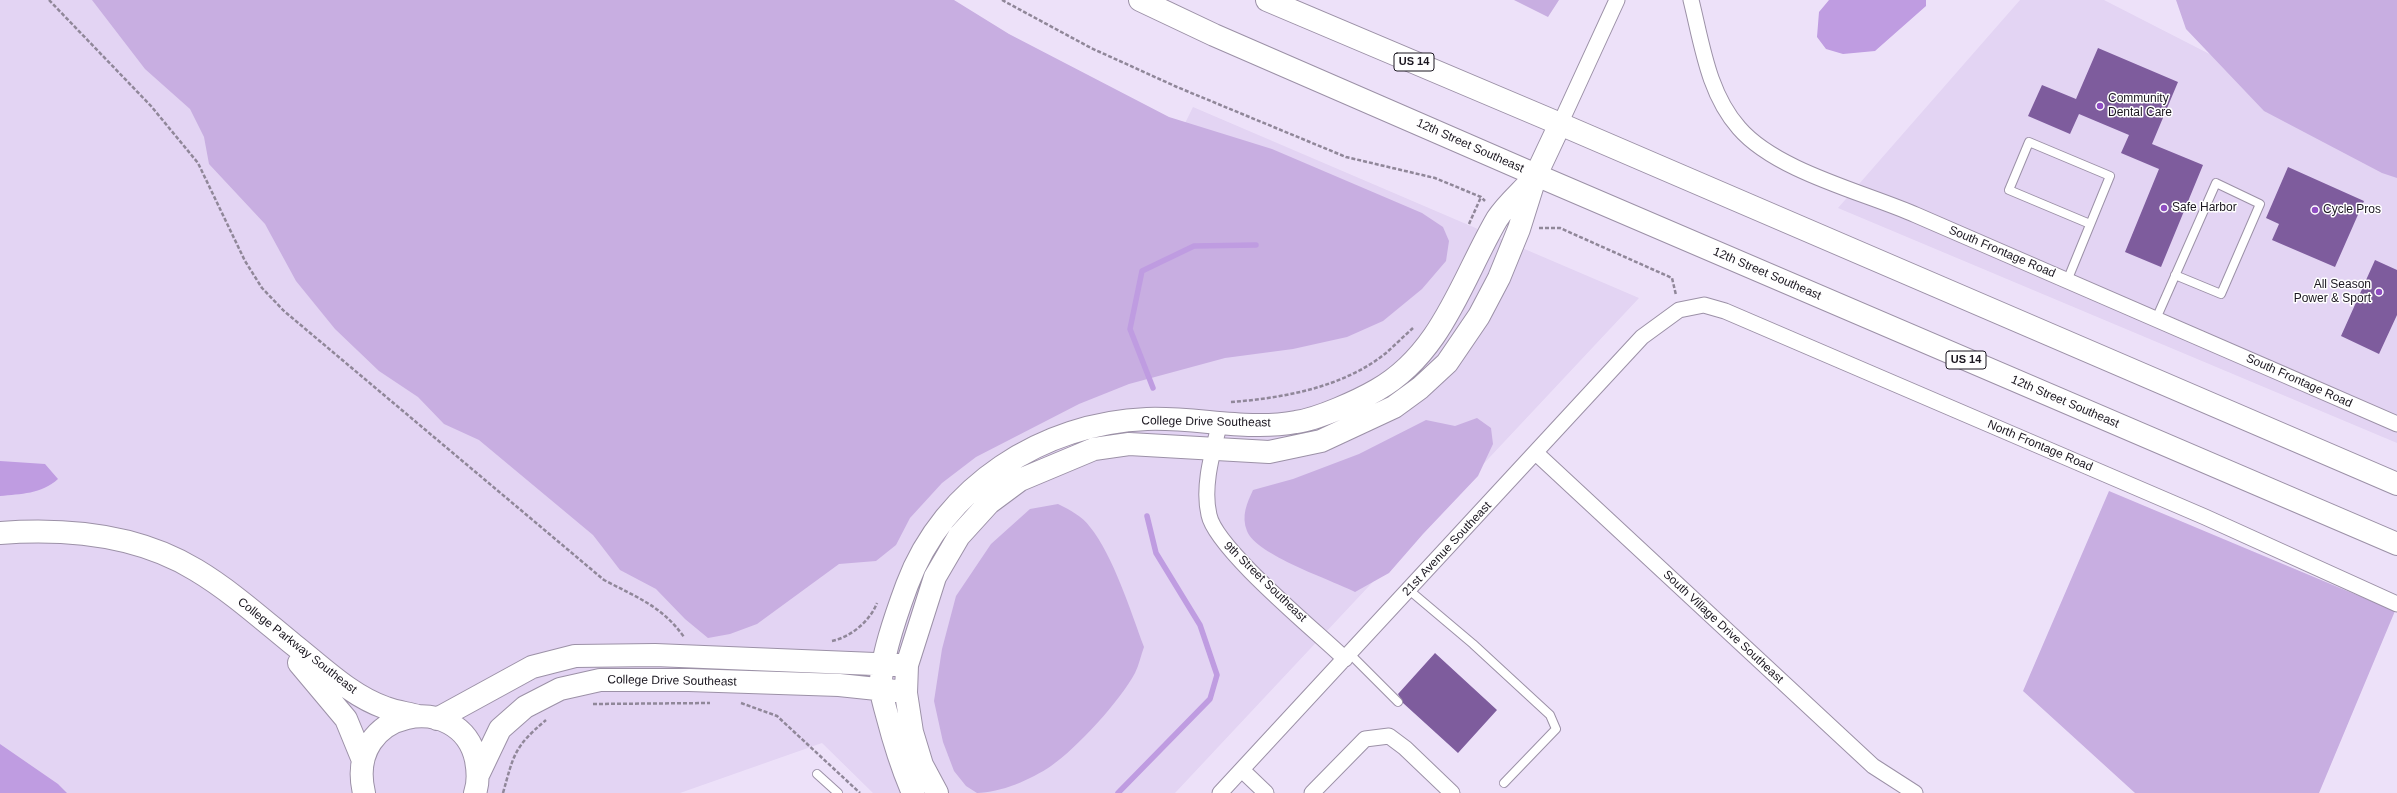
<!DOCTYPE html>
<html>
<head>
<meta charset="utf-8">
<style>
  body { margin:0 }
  canvas { display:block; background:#ede1f9 }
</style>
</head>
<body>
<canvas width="2397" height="793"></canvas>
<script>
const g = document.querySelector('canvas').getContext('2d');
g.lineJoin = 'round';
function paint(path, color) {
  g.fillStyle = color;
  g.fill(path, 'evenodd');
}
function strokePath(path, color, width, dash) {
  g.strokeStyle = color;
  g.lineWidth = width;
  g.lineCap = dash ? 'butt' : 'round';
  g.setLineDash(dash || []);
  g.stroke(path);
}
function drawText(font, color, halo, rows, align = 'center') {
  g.font = font + ' Arial,sans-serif';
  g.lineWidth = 3;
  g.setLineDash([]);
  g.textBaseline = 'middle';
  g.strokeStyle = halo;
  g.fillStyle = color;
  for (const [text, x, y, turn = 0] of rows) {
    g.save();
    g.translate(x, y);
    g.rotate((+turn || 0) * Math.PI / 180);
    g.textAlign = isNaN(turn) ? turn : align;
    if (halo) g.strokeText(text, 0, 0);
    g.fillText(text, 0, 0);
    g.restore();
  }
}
const built = new Path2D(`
  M0 0H179L1118 259 1193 107 1639 298 1175 793H873L822 743 680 793H0Z
  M2020 0H2104L2397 150V443L1838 208Z`);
const green = new Path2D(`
  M92 0H954L1009 34 1169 117 1272 149 1422 213 1443 227 1449 241 1446 261 1422 289 1383 321 1347 337 1293 349 1225 358 1129 384 1079 404 976 457 942 483 910 518 896 545 876 561 839 564 757 624 730 634 708 638 685 619 656 589 620 570 593 535 479 440 444 424 418 397 379 371 335 329 296 281 265 224 209 164 204 137 190 109 145 69Z
  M1514 0H1559L1548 17Z
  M2176 0H2397V178L2382 173 2264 111 2186 29Z
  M1477 418 1491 428 1493 444 1478 476 1423 534 1389 573 1355 592C1332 580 1256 555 1247 531 1241 516 1247 503 1253 490L1293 479 1359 454 1426 420 1455 426Z
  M2109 491 2395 611 2319 793H2135L2023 691Z
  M1058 504C1070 510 1082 516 1090 527 1113 555 1131 612 1144 647 1141 655 1139 665 1135 673 1120 701 1077 748 1051 766 1032 779 1000 793 977 793L966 786 954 771 943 742 934 701 942 649 956 596 991 544 1030 509Z`);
const water = new Path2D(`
  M1829 0H1926V6L1875 51 1843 54 1826 49 1817 37 1819 12Z
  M0 461 45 464 58 479C41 494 21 494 0 496Z
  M0 744 58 784 67 793H0Z`);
const stream = new Path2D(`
  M1153 388 1130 329 1142 271 1194 246 1256 245
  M1118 793 1210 699 1217 675 1200 625 1156 553 1147 516`);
const building = new Path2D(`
  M2098 48 2178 82 2152 144 2203 165 2161 267 2125 252 2159 169 2121 153 2129 135 2079 114 2070 134 2028 116 2042 85 2076 99Z
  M2288 167 2364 201 2335 267 2272 240 2279 224 2266 218Z
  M2375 260 2397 270V315L2379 354 2341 336Z
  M1435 653 1497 710 1458 753 1403 703 1398 694Z`);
const path = new Path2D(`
  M49 0 151 106 198 163 245 261 262 288 284 311 604 580C636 597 662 606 684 637
  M1002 0 1091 48 1177 87 1346 157 1435 178 1481 197 1485 201
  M1469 224 1481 197
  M1539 228H1560L1672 278 1676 295
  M1231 402C1284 398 1344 387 1386 353 1395 345 1404 336 1413 328
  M832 641C851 637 870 621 877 603
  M741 703 777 716 860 793
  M593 704 710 703
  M503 793C514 754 514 747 546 720`);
const lane = new Path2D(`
  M2067 281 2110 176 2029 142 2009 190 2090 224
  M2156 319 2216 183 2260 204 2221 294 2175 275
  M1409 590 1473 644 1550 715 1556 729 1504 783
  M1350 654 1398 702
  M817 774 838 793`);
const street = new Path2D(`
  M1691 0C1702 44 1708 93 1739 128 1776 171 1863 192 1916 215 2077 285 2237 354 2397 424
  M1560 124 1617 0
  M1220 422C1213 451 1202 486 1209 515 1216 549 1316 631 1345 659
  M1536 453 1873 766 1915 793
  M1242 770 1266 793
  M1220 793 1642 337 1679 310 1704 305 1725 311 2205 517 2397 604
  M1312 793 1365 739 1389 736 1405 748 1452 793`);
const secondary = new Path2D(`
  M0 533C67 528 137 534 196 570 231 591 262 619 294 645 322 667 351 696 386 708 396 712 407 713 418 716
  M299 663 346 719 362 758
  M437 719 532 667 575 656 655 655 899 665
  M479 773 500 729 525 707 560 689 600 680H689L839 685 896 691
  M364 793C344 708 461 689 476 760 478 771 479 782 475 793
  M913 793C902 768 894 742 887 715 885 707 882 698 881 690 879 662 897 612 907 585 944 486 1043 423 1147 419 1197 417 1247 431 1296 422 1318 419 1358 401 1377 390 1442 353 1462 279 1497 219 1506 205 1520 193 1531 181
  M937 793 922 765 912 732 906 693 907 665 935 577 959 536 989 503 1020 480 1094 449 1129 444 1269 452 1321 441 1394 407 1420 388 1447 363 1479 316 1499 278 1519 229 1536 175 1560 124`);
const primary = new Path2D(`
  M1140 0 1214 35 1536 175 2397 544
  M1267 0 1560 124 2397 484`);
const markers = [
  [2100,106,4,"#8f4dc2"],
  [2164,208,4,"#8f4dc2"],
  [2315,210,4,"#8f4dc2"],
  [2379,292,4,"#8f4dc2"]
];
const shields = [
  [1414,62,40],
  [1966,360,40]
];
const shieldNames = [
  ["US 14",1414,62],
  ["US 14",1966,360]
];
const poiNames = [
  ["Community",2108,99],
  ["Dental Care",2108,113],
  ["Safe Harbor",2172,208],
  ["Cycle Pros",2323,210],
  ["All Season",2371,285,"right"],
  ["Power & Sport",2371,299,"right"]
];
const streetNames = [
  ["12th Street Southeast",1470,146,24],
  ["South Frontage Road",2002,252,23],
  ["12th Street Southeast",1767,274,23],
  ["South Frontage Road",2299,381,24],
  ["12th Street Southeast",2065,402,23],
  ["College Drive Southeast",1206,422,1],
  ["North Frontage Road",2040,446,23],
  ["21st Avenue Southeast",1447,549,-47],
  ["9th Street Southeast",1265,582,44],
  ["South Village Drive Southeast",1723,627,43],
  ["College Parkway Southeast",297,646,38],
  ["College Drive Southeast",672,681,1]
];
paint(built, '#e3d4f3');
paint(green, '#c8aee1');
paint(water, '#bf9ce1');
strokePath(stream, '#bf9ce1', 5.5);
paint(building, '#7e5c9d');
strokePath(lane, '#9c91a7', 10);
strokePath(street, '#9c91a7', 17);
strokePath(secondary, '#9c91a7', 24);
strokePath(primary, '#9c91a7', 24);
strokePath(path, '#908799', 2.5, [4, 2]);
strokePath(lane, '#fff', 8);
strokePath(street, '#fff', 15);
strokePath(secondary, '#fff', 22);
strokePath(primary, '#fff', 22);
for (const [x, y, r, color] of markers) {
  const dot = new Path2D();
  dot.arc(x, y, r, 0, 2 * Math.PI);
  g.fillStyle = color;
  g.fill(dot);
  strokePath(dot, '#fff', 1.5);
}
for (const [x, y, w] of shields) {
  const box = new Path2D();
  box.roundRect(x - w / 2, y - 9, w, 18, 3);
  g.fillStyle = '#fff';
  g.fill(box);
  strokePath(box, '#1b1720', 1);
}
drawText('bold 11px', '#1b1720', null, shieldNames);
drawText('12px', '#1b1720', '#fff', poiNames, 'left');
drawText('12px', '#1b1720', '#fff', streetNames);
</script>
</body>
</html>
